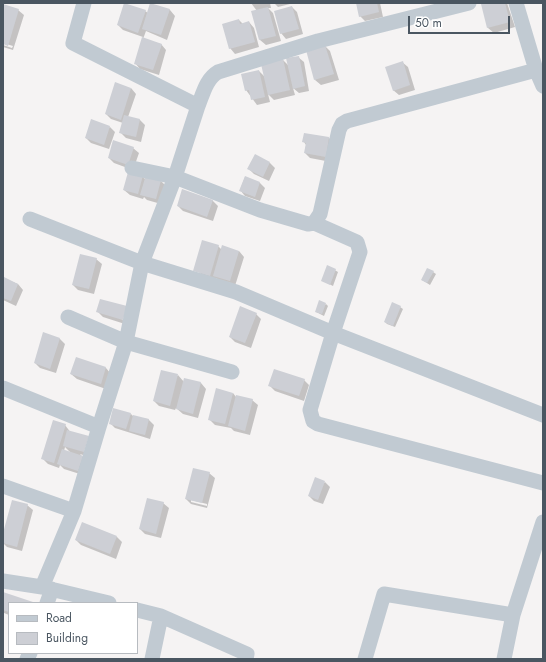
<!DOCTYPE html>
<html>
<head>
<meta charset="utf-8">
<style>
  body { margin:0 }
  #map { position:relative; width:546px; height:662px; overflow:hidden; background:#f5f3f3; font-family:Jost,sans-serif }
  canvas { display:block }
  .frame { position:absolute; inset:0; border:4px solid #4a5661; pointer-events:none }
  .legend { position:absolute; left:8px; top:602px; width:130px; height:52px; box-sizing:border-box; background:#fff; border:1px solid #b7bbc0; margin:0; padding:5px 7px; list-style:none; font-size:12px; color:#4a5661 }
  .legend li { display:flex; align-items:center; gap:8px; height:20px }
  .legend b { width:20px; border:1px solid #b7bbc0 }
  .scale { position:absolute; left:408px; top:16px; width:102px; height:18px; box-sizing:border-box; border:2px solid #4a5661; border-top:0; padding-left:5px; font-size:12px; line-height:14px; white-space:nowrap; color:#4a5661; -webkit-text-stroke:3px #fff; paint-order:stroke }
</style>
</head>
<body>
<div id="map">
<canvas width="546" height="662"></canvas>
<div class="frame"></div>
<ul class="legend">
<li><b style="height:5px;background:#c1cad2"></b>Road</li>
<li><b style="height:11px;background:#cdcfd5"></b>Building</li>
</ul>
<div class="scale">50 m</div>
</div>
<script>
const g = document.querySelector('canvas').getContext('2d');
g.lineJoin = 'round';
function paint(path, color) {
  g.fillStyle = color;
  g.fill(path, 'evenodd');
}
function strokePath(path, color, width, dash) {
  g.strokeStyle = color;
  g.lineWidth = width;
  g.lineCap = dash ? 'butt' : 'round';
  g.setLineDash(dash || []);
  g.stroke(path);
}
const shadow = new Path2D(`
  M251 3H270L271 8H268L273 13 281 41 266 45 260 40 252 12 257 11Z
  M274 3H294L278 7Z
  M357 3H380L383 17 365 21 360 16Z
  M489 3H507L515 27 494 33 488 28Z
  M151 4 170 10 175 16 167 40 146 31 143 39 161 44 166 50 159 75 140 69 135 63 143 37 123 30 118 25 145 11 148 13Z
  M3 5 18 10 24 15 13 50 3 47V45L12 48 13 46 3 43Z
  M292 7 297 12 303 34 286 39 281 33Z
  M239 20 243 24 249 22 254 28 259 47 235 54 230 48Z
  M325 46 330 51 339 80 321 85 315 80Z
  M298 57 304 62 309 91 299 93 293 88 295 95 274 100 268 94 270 102 257 105 246 90 259 71 265 77 283 60 289 66Z
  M402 62 408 67 415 90 399 95 393 90Z
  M131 88 136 94 128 117 140 120 145 125 141 142 126 138 121 133 123 123 111 119 106 114Z
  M110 127 115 132 109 149 91 143 86 138Z
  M329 138 334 143 331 162 310 158 305 153 306 145 304 142Z
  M133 148 139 153 133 170 114 163 109 158Z
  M255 156 270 163 275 168 269 181 254 174 249 169Z
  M142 176 146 180 161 181 166 186 161 204 147 200 144 197 143 199 130 195 124 190Z
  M245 177 260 183 265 188 260 201 245 196 240 190Z
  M212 200 218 206 213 221 183 211 178 206Z
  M218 246 222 250 239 251 244 257 235 286 219 281 216 278 215 280 199 276Z
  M96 259 102 264 94 294 78 290 73 285Z
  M328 266 338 272 333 286 323 281Z
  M433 272 436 274 430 285 422 280Z
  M5 279 18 284 23 290 16 306 3 300Z
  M101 300 128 325 103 317 98 312Z
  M326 304 328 306 324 316 316 312Z
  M400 307 403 309 395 327 387 324 385 322Z
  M256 314 261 319 251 348 235 342 230 337Z
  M44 334 60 339 65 344 56 373 40 368 35 363Z
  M76 359 106 368 111 374 106 389 77 379 71 374Z
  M178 375 184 382 201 383 206 389 198 418 183 414 176 408 175 410 159 406 154 401Z
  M304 380 309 385 304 401 275 391 270 386Z
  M233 393 236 397 252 400 258 405 250 435 234 431 231 428 215 425 209 419Z
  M131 414 134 417 148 419 154 425 150 439 115 428 110 423Z
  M65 425 89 457 80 454 87 462 83 475 64 469 60 465 59 468 48 464 43 459ZM65 447 71 453 64 451Z
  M209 473 215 478 207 508 191 504 186 499ZM191 500 207 504V506L191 502Z
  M325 482 330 487 323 504 314 501 309 496Z
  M163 503 169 508 161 538 145 534 140 529Z
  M27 505 33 510 22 551 7 547 3 543V537Z
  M117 537 122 542 116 559 81 545 76 540Z
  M3 593 33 603H9V615L4 613Z`);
const building = new Path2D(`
  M124 3 146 10 138 33 117 25Z
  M150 3 170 9 161 35 142 29Z
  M356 3H377L379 12 359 17Z
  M485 3H505L510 22 487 28 481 4Z
  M3 4 19 9 8 46 3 44Z
  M292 6 299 29 280 34 274 11Z
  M268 7 276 36 259 40 251 11Z
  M239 19 240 24 249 21 255 42 229 49 222 24Z
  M142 37 162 44 153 70 134 64Z
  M325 45 334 74 314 80 306 50Z
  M299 56 305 86 293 89 286 58Z
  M283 59 290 90 268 95 261 64Z
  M403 61 410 85 393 91 385 67Z
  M259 70 265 97 251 100 249 90 245 91 241 74Z
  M115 82 131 88 121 120 105 114Z
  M124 115 140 119 136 137 119 133Z
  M91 119 110 126 104 145 85 138Z
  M304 133 329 137 326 157 304 153 306 143 302 142Z
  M113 140 134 147 128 165 108 158Z
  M255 154 270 162 263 177 247 169Z
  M128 172 143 175 138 194 123 190Z
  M146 175 161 180 156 199 140 195Z
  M245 176 260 182 255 197 239 191Z
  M182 189 213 200 207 217 177 206Z
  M202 240 219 245 210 276 193 271Z
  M222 245 239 251 230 281 213 276Z
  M80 254 97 258 89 289 72 285Z
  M327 265 336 269 330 285 321 281Z
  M427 268 434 271 427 283 421 280Z
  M4 277 18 284 11 301 3 298Z
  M100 299 127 306 123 320 96 312Z
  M319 300 326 303 322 314 315 312Z
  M392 302 401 306 393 326 384 322Z
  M240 306 257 313 245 343 229 337Z
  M43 332 60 338 50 369 34 363Z
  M76 357 106 367 101 384 70 374Z
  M274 369 305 379 299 396 268 386Z
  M161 370 178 374 170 406 153 401Z
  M184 378 201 382 193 414 176 409Z
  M216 388 233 393 225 424 208 420Z
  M236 395 253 399 245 431 228 426Z
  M113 408 131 413 126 429 109 424Z
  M133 415 149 419 145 435 129 431Z
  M53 420 66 424 54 463 41 459Z
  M67 430 89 436 84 452 63 446Z
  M62 449 83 456 78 471 57 464Z
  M193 468 210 472 202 503 185 499Z
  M315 477 325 481 318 500 308 496Z
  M147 498 164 502 156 534 139 529Z
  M12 500 28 504 17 547 3 543V533Z
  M82 522 117 536 110 554 75 540Z
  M3 592 36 603H9V612L3 610Z`);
const street = new Path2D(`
  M84 3 73 43 198 106 175 177 142 263 126 342 99 427 74 511 42 587 109 603
  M516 3 536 70 543 86
  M198 106C203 94 206 79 218 72L318 41 469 3
  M132 168 175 177 260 210 308 224 314 223 320 214 339 130 342 124 347 121 536 70
  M30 219 142 263 236 292 333 333 543 415
  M314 223 357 242 360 252 333 333 310 410 313 421 318 424 543 483
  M68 317 126 342 232 372
  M3 388 99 427
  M3 486 74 511
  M3 581 42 587
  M47 603 52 589
  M137 610 161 616 247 654 246 659
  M27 659 30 653
  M152 659 161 616
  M365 659 384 594 513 615 543 522
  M504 659 513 615`);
paint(shadow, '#0003');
paint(building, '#cdcfd5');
strokePath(street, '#c1cad2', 15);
</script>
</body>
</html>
